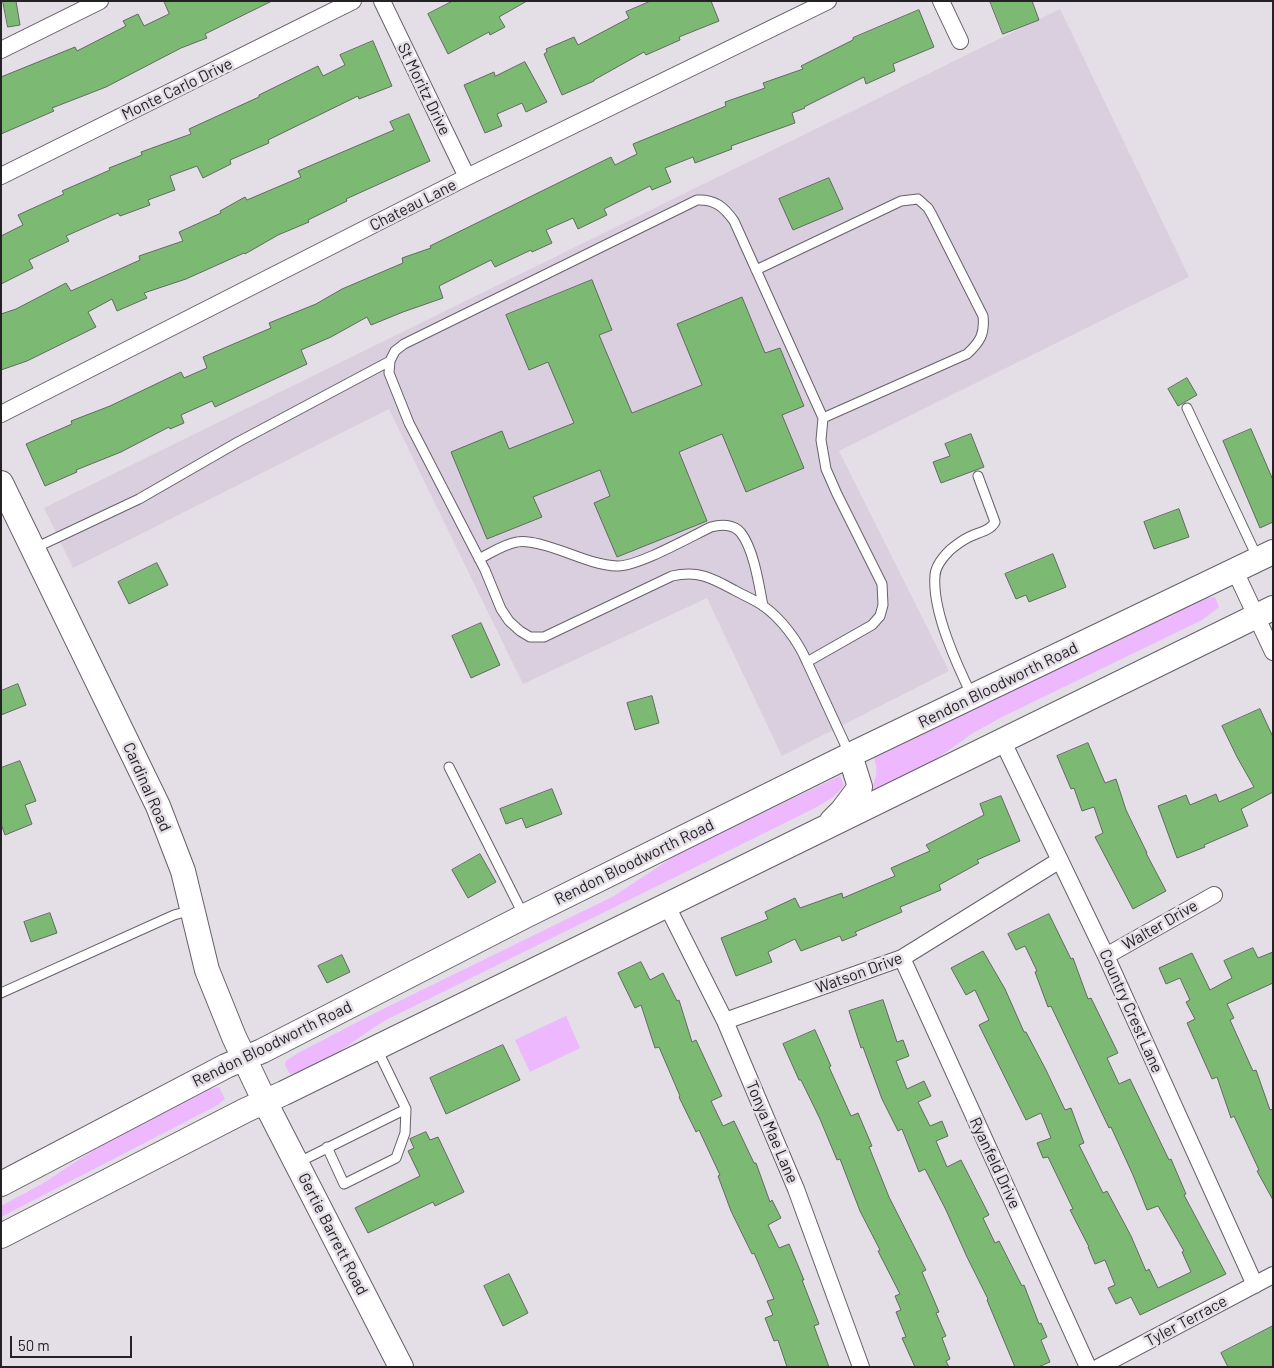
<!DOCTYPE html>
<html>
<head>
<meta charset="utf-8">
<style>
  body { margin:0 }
  #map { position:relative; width:1274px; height:1368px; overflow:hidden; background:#e4dee6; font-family:Barlow,sans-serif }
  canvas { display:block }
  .frame { position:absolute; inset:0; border:2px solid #242225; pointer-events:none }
  .scale { position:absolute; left:10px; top:1336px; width:122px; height:22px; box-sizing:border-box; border:2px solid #242225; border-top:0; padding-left:6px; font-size:15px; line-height:18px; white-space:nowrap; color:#242225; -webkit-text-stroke:4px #e4dee6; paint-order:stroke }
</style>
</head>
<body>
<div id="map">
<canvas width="1274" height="1368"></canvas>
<div class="frame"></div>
<div class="scale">50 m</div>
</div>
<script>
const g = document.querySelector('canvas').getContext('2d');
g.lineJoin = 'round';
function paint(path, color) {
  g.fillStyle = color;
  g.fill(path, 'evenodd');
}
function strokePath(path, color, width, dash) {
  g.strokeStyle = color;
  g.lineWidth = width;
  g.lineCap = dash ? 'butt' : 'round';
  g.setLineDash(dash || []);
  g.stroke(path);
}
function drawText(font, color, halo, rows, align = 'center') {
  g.font = font + ' Barlow,sans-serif';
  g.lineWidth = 5;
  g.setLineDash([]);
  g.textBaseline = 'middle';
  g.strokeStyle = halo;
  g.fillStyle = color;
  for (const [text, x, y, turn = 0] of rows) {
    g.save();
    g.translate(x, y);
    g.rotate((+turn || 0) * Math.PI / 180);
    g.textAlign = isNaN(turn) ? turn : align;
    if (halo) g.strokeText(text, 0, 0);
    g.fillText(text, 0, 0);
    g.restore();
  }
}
const built = new Path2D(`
  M1060 9 1189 277 839 451 949 671 782 756 707 598 523 684 389 409 73 568 44 508Z`);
const green = new Path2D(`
  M1215 597 1219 607 1202 620 1004 716 973 733 932 762 869 793C876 780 879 772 874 758L1187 606 1202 599Z
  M840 776 844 785C836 797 825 802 813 809L384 1021C357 1037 321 1070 290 1074L285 1065 286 1061 300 1052 375 1013 614 896 682 851Z
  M566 1016 580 1048 530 1072 515 1040Z
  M219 1087 225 1099 216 1106 1 1217V1206L42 1184 106 1142 206 1090Z`);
const building = new Path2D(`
  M3 1H16L20 25 8 27Z
  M164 1H272L205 34 207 38 181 48 106 87 52 108 54 111 1 134V77L75 47 77 51 126 26 123 21 138 14 144 26 169 14Z
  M453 1H527L499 17 505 27 490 35 489 32 448 54 428 14Z
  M651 1H711L719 21 679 37 680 40 646 55 644 52 594 80V81L562 95 544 54 547 52 546 49 574 37 578 45 629 18 626 12Z
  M990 1H1032L1039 20 1003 34Z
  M919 10 934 47 893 64 895 71 866 84 864 77 804 107 805 108 792 113 795 123 731 146 732 149 695 163 693 157 665 168 671 182 652 190 650 186 604 209 607 215 578 229 573 218 546 230 552 243 532 252 531 250 495 267 491 260 439 286 443 298 403 312 371 325 367 317 331 337 301 350 307 364 215 407 212 401 181 415 184 423 170 429 169 427 121 452 76 470 77 472 45 486 26 444 72 424 71 421 110 406 181 372 184 378 207 368 203 357 271 328 269 323 316 304 342 289 403 263 402 258 431 248 430 246 611 157 615 165 637 154 633 144 726 106 725 102 765 88 763 83 803 69 801 66 853 40V38Z
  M373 41 392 86 359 99 358 96 268 140 269 143 230 160 231 164 203 178 197 166 170 176 175 190 148 200 150 205 120 216 118 213 66 236 69 241 29 260 33 268 1 284V236L23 225 18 215 64 194 62 191 110 170 109 168 142 155 141 152 191 134 189 129 259 97V95L318 66 323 76 345 65 340 55Z
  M525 62 547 102 526 112 522 103 497 114 502 126 485 133 464 85 494 72 495 76Z
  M409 114 430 161 346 199 347 201 308 220 309 222 278 235 245 254 244 253 186 279 144 293 147 298 117 311 112 299 88 312 96 327 27 361 1 370V314L16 309 66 283 71 291 140 260 139 256 183 241 179 232 221 213 220 211 245 197 247 200 301 177 298 171 394 130 390 122Z
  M829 178 843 209 793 230 779 199Z
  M592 280 612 330 599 335 632 413 702 385 677 324 742 297 765 353 780 348 804 406 782 415 804 468 746 492 722 434 679 452 707 521 617 557 594 503 610 496 600 470 533 497 542 517 487 539 451 452 502 431 509 449 574 423 548 362 529 370 506 315Z
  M1187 378 1197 395 1178 406 1168 389Z
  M1251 429 1273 480V522L1260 528 1223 441Z
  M971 434 984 467 941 483 933 462 950 456 945 444Z
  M1179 509 1189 537 1154 549 1144 522Z
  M1053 554 1066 587 1029 602 1026 595 1016 599 1005 574Z
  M157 563 168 585 129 604 118 582Z
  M481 623 500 665 471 678 452 636Z
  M18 684 26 705 1 715V691Z
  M652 696 659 723 635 730 627 703Z
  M1260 709 1273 737V792L1241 809 1248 826 1204 845 1205 847 1177 858 1158 806 1186 795 1190 805 1216 794 1219 802 1254 787 1237 757 1222 726Z
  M1088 743 1105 783 1116 779 1126 810 1147 853H1146L1166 891 1133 909 1095 837 1103 833 1094 807 1082 811 1074 788 1071 789 1057 756Z
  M20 761 36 801 25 805 32 824 5 835 1 824V768Z
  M552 789 562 814 526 828 522 818 506 824 500 809Z
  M1001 796 1020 841 977 860 979 863 939 885 941 890 900 907 902 912 855 932 857 935 842 941 840 936 801 951 795 939 768 952 772 962 736 976 721 938 768 919 765 912 795 898 800 908 842 893 843 898 895 876 891 868 930 851 926 845 984 815 980 804Z
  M480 854 496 882 468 898 452 870Z
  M50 913 57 933 31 942 24 922Z
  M1049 914 1071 959 1073 958 1088 999 1091 998 1118 1053 1107 1058 1119 1084 1130 1079 1169 1160 1171 1159 1186 1194 1184 1195 1226 1274 1140 1315 1131 1297 1116 1304 1108 1288 1115 1285 1105 1260 1095 1264 1088 1247H1089L1070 1210 1073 1209 1048 1157 1043 1158 1037 1143 1051 1138 1041 1113 1026 1120 979 1025 989 1020 975 990 966 995 951 968 983 951 1005 989 1024 1032H1026L1046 1070 1065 1110 1071 1108 1084 1143 1079 1145 1103 1193 1107 1191 1131 1236 1146 1271 1149 1269 1158 1288 1191 1272 1182 1252 1184 1251 1158 1206 1147 1210 1133 1175 1111 1127 1109 1128 1051 1006 1048 1007 1035 972 1037 971 1025 946 1016 950 1008 934Z
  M1253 948 1258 958 1273 952V983L1227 1004 1234 1018 1230 1020 1253 1071 1256 1070 1270 1110 1273 1109V1200L1257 1171 1259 1170 1234 1116 1231 1118 1217 1077 1212 1079 1187 1023 1195 1019 1186 1002 1190 1000 1180 978 1166 984 1159 968 1192 953 1210 990 1232 978 1224 961Z
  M342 955 350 972 327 983 318 966Z
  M641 962 650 980 663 973 677 1001 679 1000 692 1042 696 1040 722 1096 711 1101 723 1126 734 1121 754 1163H756L770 1202 772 1200 781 1218 768 1225 779 1248 789 1244 804 1280H802L819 1324 814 1326 829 1367H787L778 1340 774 1341 765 1318 773 1315 767 1301 774 1299 754 1253 752 1254 731 1211 718 1176 720 1175 699 1130 696 1132 679 1097 680 1096 659 1047 655 1048 641 1005 635 1008 618 973Z
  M883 1000 897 1042 903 1040 909 1056 896 1061 907 1089 924 1081 931 1096 918 1102 930 1126 942 1121 948 1136 936 1141 947 1167 961 1160 989 1215 983 1218 995 1243 999 1241 1022 1286 1024 1285 1039 1324 1041 1323 1047 1337 1041 1340 1050 1362 1038 1367H1015L987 1300 988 1299 967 1257 946 1210 925 1169 919 1172 902 1129 898 1131 882 1099 863 1047 861 1048 849 1011Z
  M815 1030 831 1066 829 1067 851 1116 858 1113 872 1146 869 1147 889 1197 926 1270 922 1272 939 1312 936 1313 946 1336 942 1338 950 1359 946 1361 949 1367H915L902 1338 906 1337 896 1312 901 1310 895 1296 900 1294 878 1251 880 1250 860 1211 840 1159 837 1160 820 1119 801 1080H799L783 1044Z
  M503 1045 520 1080 446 1114 430 1078Z
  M426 1132 430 1140 438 1137 464 1192 435 1206 433 1202 368 1233 355 1208 420 1176 408 1151 414 1148 410 1139Z
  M509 1274 528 1313 503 1326 484 1286Z
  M1273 1326V1367H1228L1221 1353Z`);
const lane = new Path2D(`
  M756 270 901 201 918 199 928 208 932 215 983 316C985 334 980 342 967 354L823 418
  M1187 408 1258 559
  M35 548 139 499 238 442 390 361
  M479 559C491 553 504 544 517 542 526 540 535 543 543 545 567 551 592 565 617 566 637 567 690 537 711 527 721 524 734 524 741 533 754 550 759 585 763 606
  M807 662 872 625 880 616 883 605 882 584 837 494 826 469 821 440 823 418 734 221C724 207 715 199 697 200L404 344 395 351 390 361 389 373 409 423 485 570 501 609 509 621 520 631 530 637H544L672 576C698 570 712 578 734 590 743 595 753 599 762 605 781 618 798 641 807 662L850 755
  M972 696C957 665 932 611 935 576 935 567 944 556 950 550 956 545 963 540 969 537 979 532 990 531 995 522L978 476
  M449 767 524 916
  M1 993 174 915 192 910
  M327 1147 344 1184 396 1158 405 1133 406 1109
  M297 1163 406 1109 377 1049`);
const street = new Path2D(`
  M382 1 467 177
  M941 1 960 41
  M1 50 100 1
  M1 176 353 1
  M1 414 467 177 828 1
  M1235 571 1273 652
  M1002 740 1106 956 1255 1285
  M666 904 725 1021 796 1189 861 1367
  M1106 956 1214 895
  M902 958 1088 1367
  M725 1021 902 958 1060 860
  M1099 1367 1273 1275`);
const secondary = new Path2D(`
  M1 483 158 806 183 871 207 970 234 1037 265 1102 401 1367
  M832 821 842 811 860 787 850 755
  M1 1184 226 1066 262 1051 525 916 850 755 1273 552
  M1 1236 246 1110 284 1093 1273 608`);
const streetNames = [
  ["Monte Carlo Drive",177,89,-26],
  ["St Moritz Drive",424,89,64],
  ["Chateau Lane",413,205,-27],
  ["Rendon Bloodworth Road",998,685,-26],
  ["Cardinal Road",147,787,66],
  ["Rendon Bloodworth Road",634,862,-26],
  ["Walter Drive",1160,925,-30],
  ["Watson Drive",859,973,-20],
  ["Country Crest Lane",1131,1011,66],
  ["Rendon Bloodworth Road",272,1044,-26],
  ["Tonya Mae Lane",772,1132,67],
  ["Ryanfeld Drive",995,1163,65],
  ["Gertie Barrett Road",333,1234,63],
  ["Tyler Terrace",1186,1321,-28]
];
paint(built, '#dacfde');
paint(green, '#edb8fe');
paint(building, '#7cb973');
strokePath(building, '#636962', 1);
strokePath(lane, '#666168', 11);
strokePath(street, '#666168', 18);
strokePath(secondary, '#666168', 26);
strokePath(lane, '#fff', 9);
strokePath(street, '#fff', 16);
strokePath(secondary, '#fff', 24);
drawText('16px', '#242225', '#e4dee6', streetNames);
</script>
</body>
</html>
